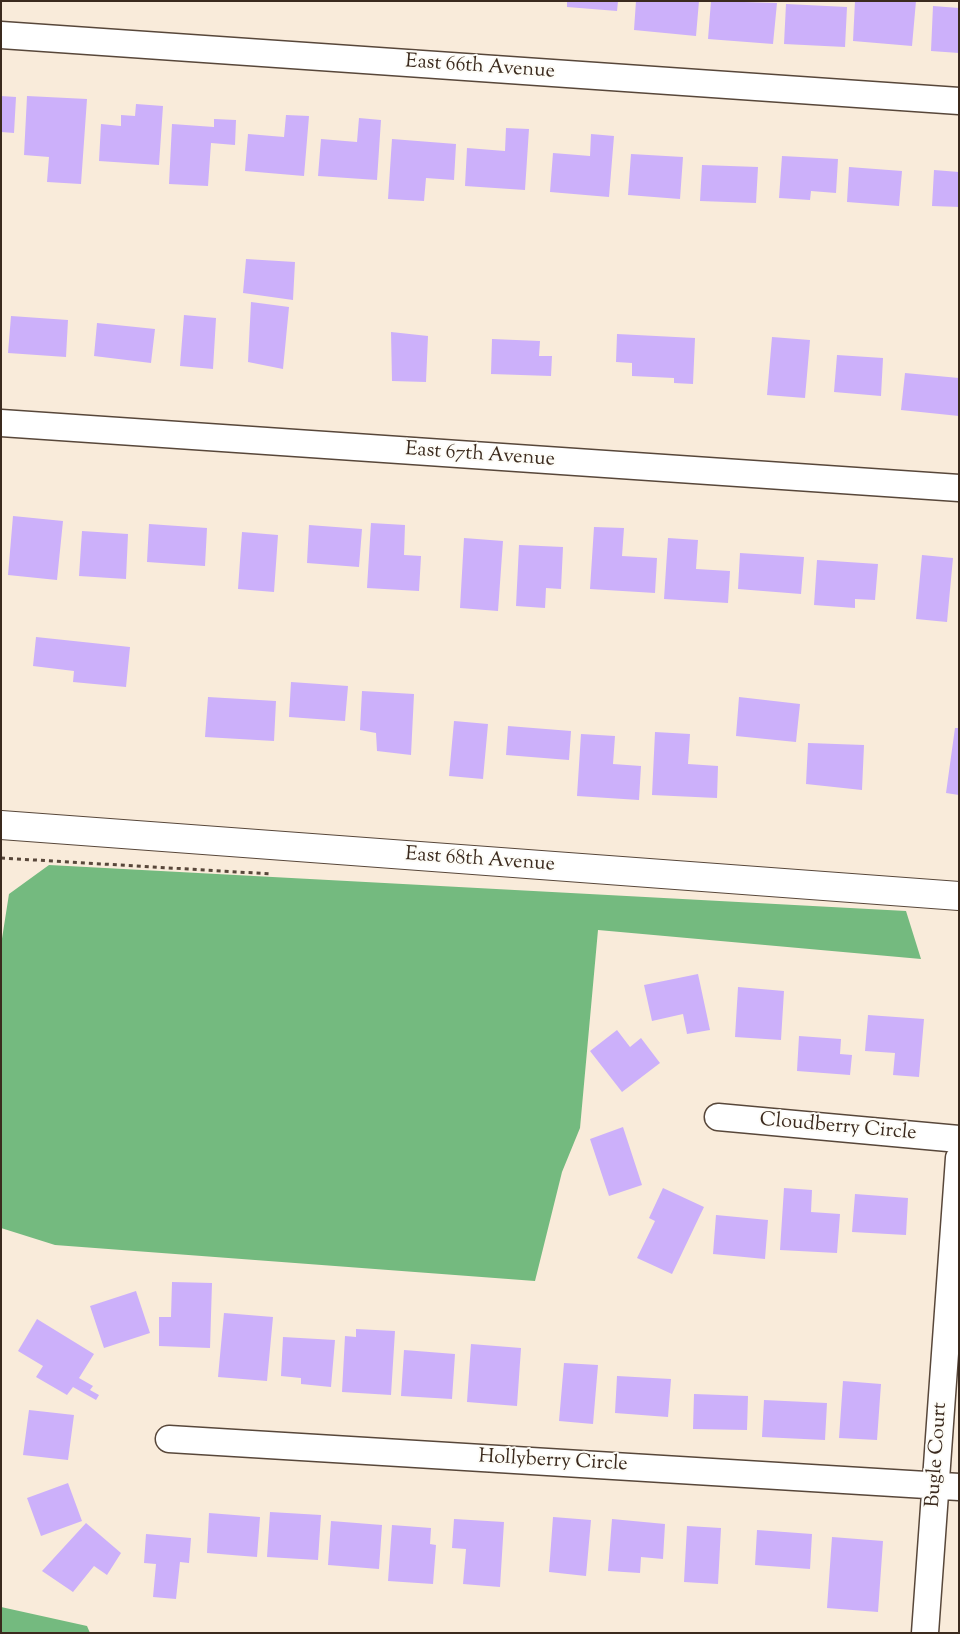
<!DOCTYPE html>
<html>
<head>
<meta charset="utf-8">
<style>
  body { margin:0 }
  #map { position:relative; width:960px; height:1634px; overflow:hidden; background:#f9ebda; font-family:"Sorts Mill Goudy",serif }
  canvas { display:block }
  .frame { position:absolute; inset:0; border:2px solid #3b2a1e; pointer-events:none }
</style>
</head>
<body>
<div id="map">
<canvas width="960" height="1634"></canvas>
<div class="frame"></div>
</div>
<script>
const g = document.querySelector('canvas').getContext('2d');
g.lineJoin = 'round';
function paint(path, color) {
  g.fillStyle = color;
  g.fill(path, 'evenodd');
}
function strokePath(path, color, width, dash) {
  g.strokeStyle = color;
  g.lineWidth = width;
  g.lineCap = dash ? 'butt' : 'round';
  g.setLineDash(dash || []);
  g.stroke(path);
}
function drawText(font, color, halo, rows, align = 'center') {
  g.font = font + ' "Sorts Mill Goudy",serif';
  g.lineWidth = 4;
  g.setLineDash([]);
  g.textBaseline = 'middle';
  g.strokeStyle = halo;
  g.fillStyle = color;
  for (const [text, x, y, turn = 0] of rows) {
    g.save();
    g.translate(x, y);
    g.rotate((+turn || 0) * Math.PI / 180);
    g.textAlign = isNaN(turn) ? turn : align;
    if (halo) g.strokeText(text, 0, 0);
    g.fillText(text, 0, 0);
    g.restore();
  }
}
const forest = new Path2D(`
  M49 865 906 911 921 959 598 930 580 1128 562 1172 535 1281 55 1245 1 1228V945L9 894Z
  M1 1607 87 1626 90 1633H1Z`);
const building = new Path2D(`
  M567 1H618L617 11 567 7Z
  M636 1H699L696 36 634 30Z
  M711 1 777 3 773 44 708 39Z
  M855 1H916L912 46 853 41Z
  M786 4 847 7 845 47 784 44Z
  M933 6 959 8V53L931 51Z
  M1 96 16 97 14 133 1 132Z
  M27 96 87 99 81 184 47 182 49 157 24 155Z
  M136 104 163 106 159 165 99 161 101 124 121 126V115L135 116Z
  M286 115 309 116 304 176 245 171 248 134 284 137Z
  M359 118 381 120 377 180 318 176 321 139 357 142Z
  M214 119 236 120 235 145 211 143 208 186 169 184 172 124 214 127Z
  M506 128 529 129 525 190 465 186 467 148 505 151Z
  M591 134 614 136 609 197 550 192 553 153 590 156Z
  M392 139 456 144 454 180 426 178 424 201 388 199Z
  M631 154 683 157 680 199 628 195Z
  M782 156 838 159 836 193 811 191 810 200 779 198Z
  M702 165 758 167 756 203 700 201Z
  M849 167 902 171 899 206 847 202Z
  M934 170 959 172V207L932 206Z
  M246 259 295 262 293 300 243 293Z
  M251 302 289 307 283 369 248 362Z
  M184 315 216 318 213 369 180 366Z
  M11 316 68 320 66 357 8 353Z
  M97 323 155 329 151 363 94 356Z
  M391 332 428 336 426 382 392 381Z
  M617 334 695 338 693 384 674 383V378L632 376V363L616 362Z
  M772 337 810 340 805 398 767 395Z
  M492 339 540 341 539 356H552L551 376 491 374Z
  M837 355 883 358 881 396 834 392Z
  M905 373 959 378V416L901 410Z
  M13 516 63 521 57 580 8 575Z
  M371 523 405 525 404 555 421 556 419 591 367 588Z
  M149 524 207 528 205 566 147 562Z
  M309 525 362 529 359 567 307 563Z
  M594 527 624 528 622 556 657 558 655 593 590 589Z
  M82 531 128 534 126 579 79 576Z
  M242 532 278 535 274 592 238 589Z
  M464 538 503 541 498 611 460 608Z
  M668 538 698 540 696 569 730 571 728 603 664 599Z
  M519 545 563 547 561 589 546 588 545 608 516 606Z
  M740 553 804 557 801 594 738 589Z
  M922 555 953 558 947 622 916 619Z
  M817 560 878 564 875 600 855 599V608L814 605Z
  M36 637 130 647 126 687 73 682 74 671 33 666Z
  M291 682 348 686 345 721 289 717Z
  M362 691 414 694 411 755 377 751 376 733 360 730Z
  M208 697 276 701 274 741 205 737Z
  M739 697 800 704 796 742 736 736Z
  M454 721 488 724 483 779 449 776Z
  M508 726 571 731 569 760 506 755Z
  M955 728H959V795L946 793Z
  M655 732 690 734 688 764 718 766 717 798 652 795Z
  M581 734 615 736 613 764 641 766 639 800 577 796Z
  M808 743 864 745 862 790 806 784Z
  M698 974 710 1030 687 1034 683 1014 652 1021 644 985Z
  M738 987 784 991 781 1040 735 1037Z
  M868 1015 924 1019 919 1077 893 1075 895 1053 865 1051Z
  M617 1030 630 1047 641 1038 660 1063 622 1092 590 1051Z
  M799 1036 841 1039 840 1054 852 1055 850 1075 797 1071Z
  M623 1127 642 1185 609 1196 590 1139Z
  M663 1188 704 1207 672 1274 637 1258 655 1221 649 1218Z
  M784 1188 812 1190 811 1212 840 1214 837 1253 780 1250Z
  M855 1194 908 1198 906 1235 852 1232Z
  M716 1215 768 1220 765 1259 713 1254Z
  M172 1282 212 1283 210 1348 159 1346V1317H171Z
  M136 1291 150 1333 104 1348 90 1306Z
  M224 1313 273 1317 267 1381 218 1377Z
  M37 1319 94 1354 79 1378 93 1386 90 1390 99 1395 96 1400 73 1387 67 1395 36 1377 43 1366 18 1351Z
  M356 1329 395 1331 391 1395 342 1392 345 1336 356 1337Z
  M283 1337 335 1340 331 1387 301 1384V1378L281 1376Z
  M471 1344 521 1348 517 1406 467 1402Z
  M404 1350 455 1354 452 1399 401 1396Z
  M564 1363 598 1365 593 1424 559 1421Z
  M617 1376 671 1379 668 1417 615 1413Z
  M843 1381 881 1384 877 1440 839 1438Z
  M694 1394 748 1396 747 1430 693 1429Z
  M764 1400 827 1403 825 1440 762 1437Z
  M29 1410 74 1415 68 1460 23 1455Z
  M68 1483 82 1521 41 1536 27 1498Z
  M270 1512 321 1515 318 1560 267 1557Z
  M209 1513 260 1517 257 1557 207 1553Z
  M553 1517 591 1520 586 1576 549 1572Z
  M454 1519 504 1522 500 1587 463 1584 466 1549 452 1548Z
  M612 1519 665 1524 663 1559 641 1557 640 1573 608 1571Z
  M331 1521 382 1525 379 1569 328 1565Z
  M86 1523 121 1553 107 1575 94 1566 73 1592 42 1571Z
  M392 1525 431 1528 430 1544 436 1545 433 1584 388 1581Z
  M687 1526 721 1528 718 1584 684 1582Z
  M757 1530 812 1534 810 1569 755 1565Z
  M146 1534 191 1538 189 1563 180 1562 176 1599 153 1597 156 1564 144 1563Z
  M832 1537 883 1541 878 1612 827 1608Z`);
const path = new Path2D(`
  M1 858 272 874`);
const minor = new Path2D(`
  M1 35 959 101
  M1 423 959 488
  M718 1117 959 1139
  M169 1439 959 1487
  M925 1633 959 1158`);
const tertiary = new Path2D(`
  M1 825 959 896`);
const streetNames = [
  ["East 66th Avenue",480,68,4],
  ["East 67th Avenue",480,456,4],
  ["East 68th Avenue",480,861,4],
  ["Cloudberry Circle",838,1128,5],
  ["Bugle Court",938,1455,-86],
  ["Hollyberry Circle",553,1462,3]
];
paint(forest, '#74ba7f');
paint(building, '#ccb0fa');
strokePath(minor, '#58473a', 29);
strokePath(tertiary, '#58473a', 30);
strokePath(path, '#58473a', 3, [4, 4]);
strokePath(minor, '#fff', 26);
strokePath(tertiary, '#fff', 28);
drawText('20px', '#3b2a1e', '#fdfcf7', streetNames);
</script>
</body>
</html>
